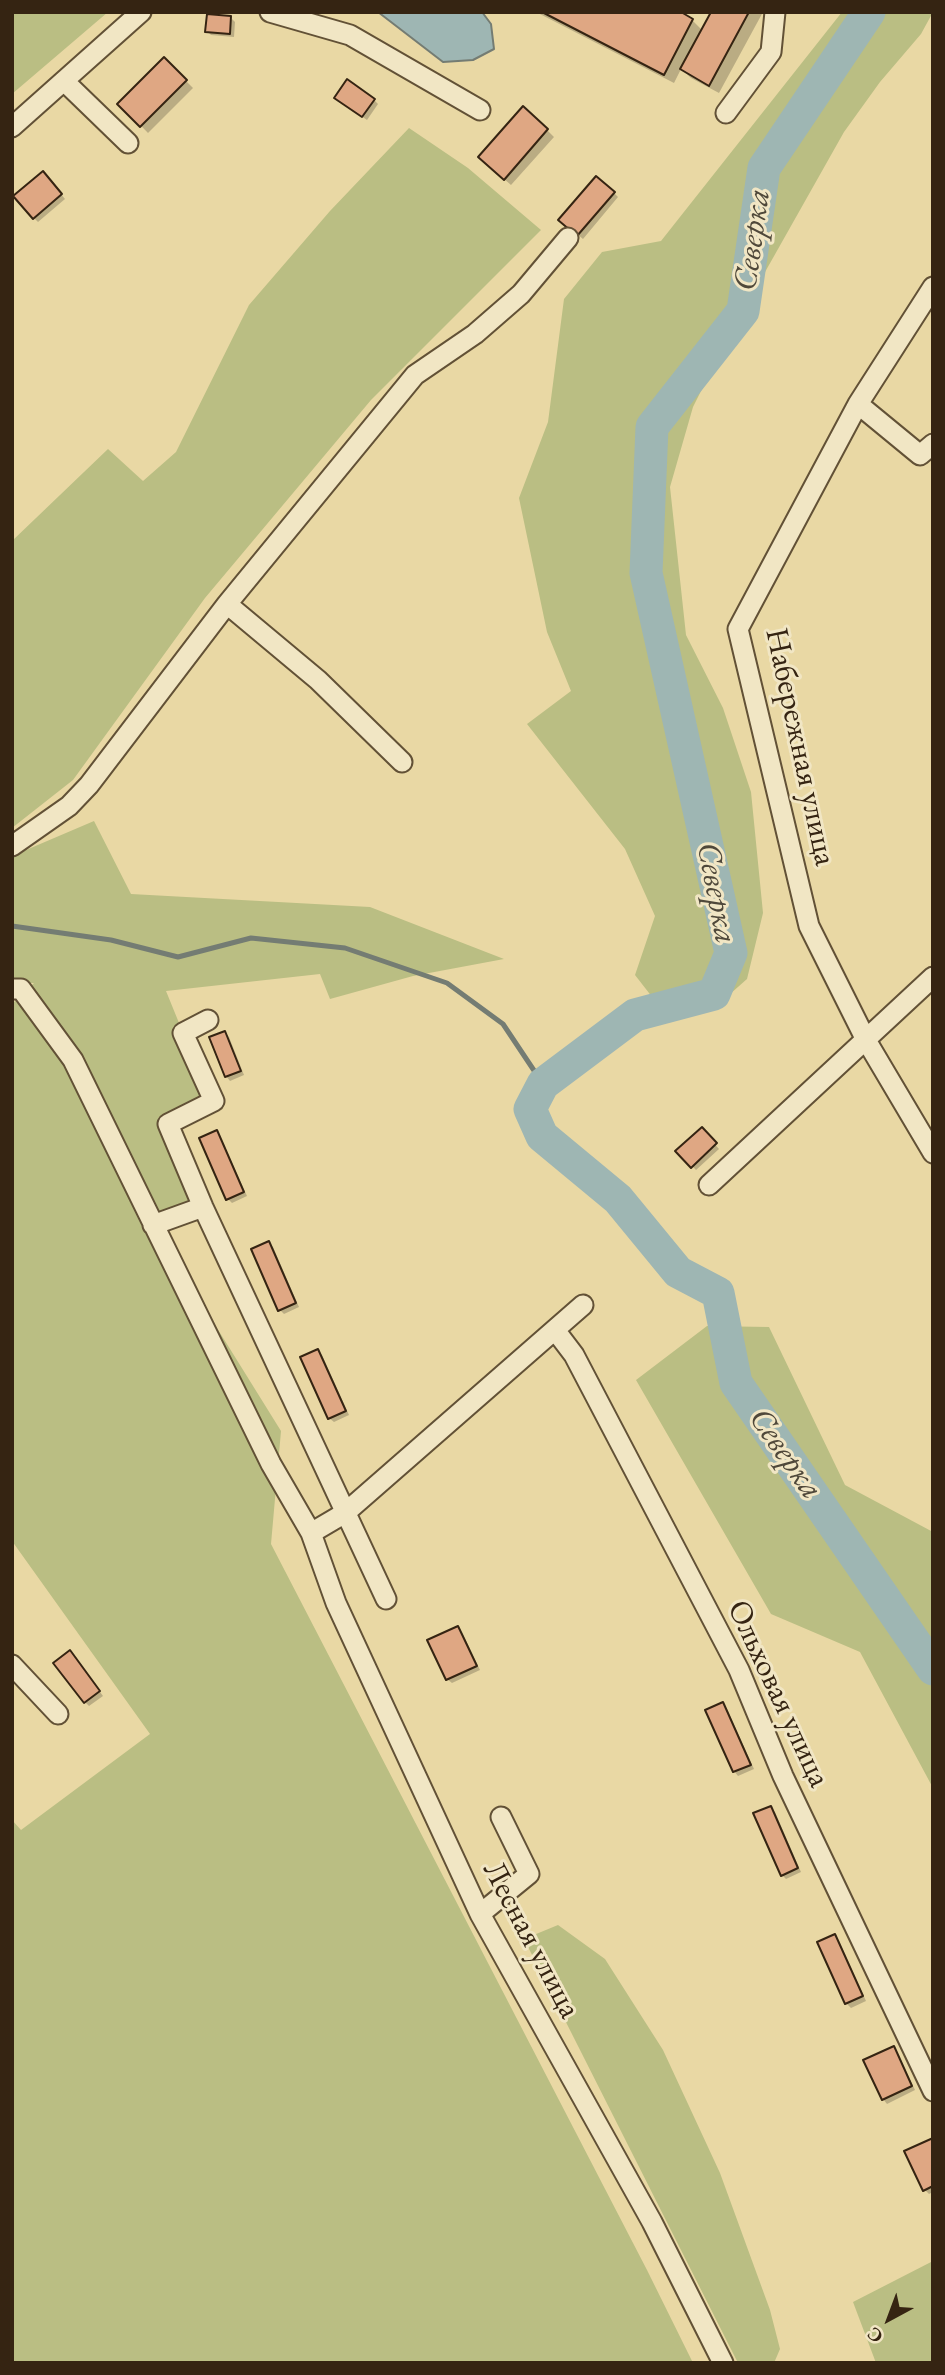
<!DOCTYPE html>
<html>
<head>
<meta charset="utf-8">
<style>
  body { margin:0 }
  #map { position:relative; width:945px; height:2375px; overflow:hidden; background:#e9d8a4; font-family:"EB Garamond",serif }
  canvas { display:block }
  .frame { position:absolute; inset:0; border:14px solid #352412; pointer-events:none }
  .north { position:absolute; left:854px; top:2284px; width:70px; height:70px; -webkit-text-stroke:5px #f1e6c4; paint-order:stroke; rotate:221deg; font-size:19px; font-weight:700; line-height:28px; text-align:center; color:#352412 }
  .north::after { content:''; display:block; margin:auto; width:24px; height:32px; background:#352412; clip-path:polygon(50% 0,100% 100%,50% 72%,0 100%) }
</style>
</head>
<body>
<div id="map">
<canvas width="945" height="2375"></canvas>
<div class="frame"></div>
<div class="north">С</div>
</div>
<script>
const g = document.querySelector('canvas').getContext('2d');
g.lineJoin = 'round';
function paint(path, color) {
  g.fillStyle = color;
  g.fill(path, 'evenodd');
}
function strokePath(path, color, width, dash) {
  g.strokeStyle = color;
  g.lineWidth = width;
  g.lineCap = dash ? 'butt' : 'round';
  g.setLineDash(dash || []);
  g.stroke(path);
}
function drawText(font, color, halo, rows, align = 'center') {
  g.font = font + ' "EB Garamond",serif';
  g.lineWidth = 6;
  g.setLineDash([]);
  g.textBaseline = 'middle';
  g.strokeStyle = halo;
  g.fillStyle = color;
  for (const [text, x, y, turn = 0] of rows) {
    g.save();
    g.translate(x, y);
    g.rotate((+turn || 0) * Math.PI / 180);
    g.textAlign = isNaN(turn) ? turn : align;
    if (halo) g.strokeText(text, 0, 0);
    g.fillText(text, 0, 0);
    g.restore();
  }
}
const green = new Path2D(`
  M12 12H108L12 94Z
  M842 12H933L921 34 880 82 844 132 725 343 693 407 670 487 686 635 723 708 751 792 763 913 747 979 712 1010 670 1020 635 975 655 916 625 849 527 724 571 691 547 632 519 498 548 422 564 299 602 252 661 241Z
  M409 128 468 168 541 230 371 400 205 598 73 780 12 828V541L108 449 143 481 176 452 249 305 330 211Z
  M94 821 131 894 370 907 504 959 413 976 330 999 320 974 166 991 210 1099 163 1122 197 1203 148 1217 281 1431 271 1544 647 2270 693 2363H12V1820L21 1830 150 1734 12 1541V1004L34 983H12V856Z
  M707 1326 769 1327 845 1485 933 1532V1788L860 1652 771 1614 636 1380Z
  M558 1925 605 1959 663 2050 720 2173 770 2310 780 2349 774 2363H738L524 1939Z
  M933 2261V2363H876L853 2302Z`);
const water = new Path2D(`
  M378 12H482L491 24 494 49 473 60 443 62Z`);
const shadow = new Path2D(`
  M536 12H677L692 20 703 31 713 12H763L719 93 691 78 681 69 674 83Z
  M231 18 235 22 234 37 211 35 207 31Z
  M164 59 193 88 148 133 120 104Z
  M374 100 378 104 367 120 341 102Z
  M547 130 554 137 511 185 487 164Z
  M47 177 65 199 38 222 34 218Z
  M614 193 618 197 583 239 565 224Z
  M225 1033 229 1037 244 1075 230 1081 226 1076Z
  M702 1130 719 1149 696 1170 678 1151Z
  M216 1132 220 1136 247 1196 232 1203 228 1199Z
  M268 1243 273 1247 299 1307 284 1314 280 1310Z
  M318 1351 322 1355 349 1415 334 1422 329 1418Z
  M458 1628 462 1632 480 1670 452 1683 447 1679Z
  M74 1656 103 1696 89 1706 85 1702Z
  M722 1704 727 1709 754 1769 738 1776 734 1771Z
  M770 1808 775 1812 801 1872 786 1879 782 1875Z
  M835 1936 839 1941 866 2001 851 2008 846 2003 820 1943Z
  M893 2048 897 2052 915 2090 887 2104 883 2099Z
  M933 2140V2192L929 2194 925 2190Z`);
const stream = new Path2D(`
  M12 926 111 940 178 957 251 938 345 948 447 983 503 1024 543 1084`);
const river = new Path2D(`
  M869 12 764 168 743 311 652 427 646 573 731 953 714 994 635 1015 543 1084 530 1109 542 1136 618 1199 678 1272 718 1293 736 1383 933 1669`);
const building = new Path2D(`
  M542 12H681L693 19 664 75Z
  M711 12H749L709 86 680 69Z
  M207 14 231 16 230 34 205 32Z
  M164 57 187 80 140 127 117 104Z
  M347 79 375 99 362 117 334 98Z
  M523 106 548 129 504 180 478 157Z
  M43 171 62 194 33 219 13 196Z
  M596 176 615 192 577 236 558 220Z
  M225 1031 241 1071 225 1077 209 1037Z
  M702 1127 717 1143 691 1168 675 1151Z
  M217 1130 244 1192 226 1200 199 1138Z
  M269 1241 296 1303 278 1311 251 1249Z
  M318 1349 346 1411 328 1419 300 1357Z
  M458 1626 477 1666 446 1680 427 1640Z
  M70 1650 100 1691 84 1703 53 1663Z
  M723 1702 751 1765 733 1772 705 1710Z
  M771 1806 798 1868 781 1876 753 1813Z
  M835 1934 863 1996 845 2004 817 1942Z
  M894 2046 912 2086 882 2100 863 2060Z
  M933 2138V2186L923 2191 904 2151Z`);
const minor = new Path2D(`
  M270 12 350 35 480 110
  M64 81 128 143
  M726 113 771 52 775 12
  M12 127 141 12
  M933 287 858 404 738 629 809 926 866 1040 933 1153
  M858 404 920 455 933 444
  M227 604 318 680 402 762
  M12 846 69 806 89 785 227 604 415 375 475 334 521 294 568 238
  M12 989H21L73 1060 271 1464 311 1533 336 1603 480 1914 652 2222 723 2363
  M208 1020 183 1033 214 1101 168 1124 203 1207 386 1599
  M709 1185 933 977
  M153 1225 203 1207
  M555 1330 574 1355 739 1670 783 1776 933 2091
  M311 1533 345 1513 583 1305
  M12 1665 58 1714
  M480 1914 529 1874 501 1817`);
const streetNames = [
  ["Набережная улица",800,747,78],
  ["Ольховая улица",778,1694,65],
  ["Лесная улица",531,1940,62]
];
const waterNames = [
  ["Северка",753,240,-82],
  ["Северка",716,893,79],
  ["Северка",785,1454,55]
];
paint(green, '#babe83');
paint(water, '#9eb6b3');
strokePath(water, '#747c73', 2);
paint(shadow, '#0003');
strokePath(stream, '#747c73', 5);
strokePath(river, '#9eb6b3', 33);
paint(building, '#dfa783');
strokePath(building, '#352412', 2);
strokePath(minor, '#625136', 23);
strokePath(minor, '#f1e6c4', 19);
drawText('32px', '#352412', '#f1e6c4', streetNames);
drawText('italic 33px', '#4f483a', '#f1e6c4', waterNames);
</script>
</body>
</html>
